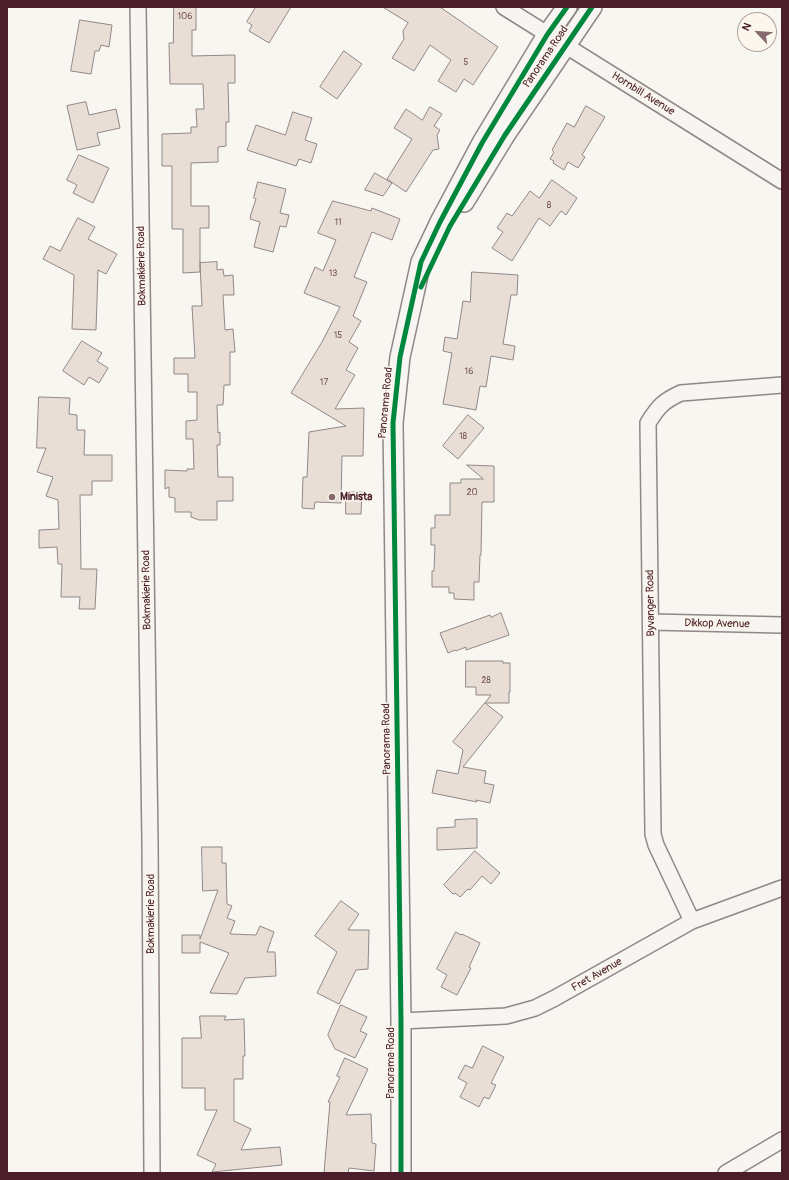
<!DOCTYPE html>
<html>
<head>
<meta charset="utf-8">
<style>
  body { margin:0 }
  #map { position:relative; width:789px; height:1180px; overflow:hidden; background:#f8f6f0; font-family:Pangolin,sans-serif }
  canvas { display:block }
  .frame { position:absolute; inset:0; border:8px solid #4a1f2b; pointer-events:none }
  .north { position:absolute; left:737px; top:12px; width:40px; height:40px; box-sizing:border-box; background:#fbf7ec; border:1px solid #b4a19f; border-radius:50%; rotate:296deg; font-size:11px; font-weight:700; line-height:16px; text-align:center; color:#4a1f2b }
  .north::after { content:''; display:block; margin:auto; width:14px; height:18px; background:#876a70; clip-path:polygon(50% 0,100% 100%,50% 72%,0 100%) }
</style>
</head>
<body>
<div id="map">
<canvas width="789" height="1180"></canvas>
<div class="frame"></div>
<div class="north">N</div>
</div>
<script>
const g = document.querySelector('canvas').getContext('2d');
g.lineJoin = 'round';
function paint(path, color) {
  g.fillStyle = color;
  g.fill(path, 'evenodd');
}
function strokePath(path, color, width, dash) {
  g.strokeStyle = color;
  g.lineWidth = width;
  g.lineCap = dash ? 'butt' : 'round';
  g.setLineDash(dash || []);
  g.stroke(path);
}
function drawText(font, color, halo, rows, align = 'center') {
  g.font = font + ' Pangolin,sans-serif';
  g.lineWidth = 3;
  g.setLineDash([]);
  g.textBaseline = 'middle';
  g.strokeStyle = halo;
  g.fillStyle = color;
  for (const [text, x, y, turn = 0] of rows) {
    g.save();
    g.translate(x, y);
    g.rotate((+turn || 0) * Math.PI / 180);
    g.textAlign = isNaN(turn) ? turn : align;
    if (halo) g.strokeText(text, 0, 0);
    g.fillText(text, 0, 0);
    g.restore();
  }
}
const building = new Path2D(`
  M174 7H196V30H192V56L235 55V83H228L229 122H226V146L218 147V162L191 163V206H209V228H200V272L183 273V229H172V166H162V134L191 133V127H197L196 109H204L203 84H170L169 43H173Z
  M256 7H291L269 43 249 31 252 25 247 22Z
  M383 7H440L498 47 473 85 464 79 456 92 438 81 451 60 430 45 414 71 392 58 404 39 403 31 408 23Z
  M80 20 112 25 109 47 101 45 99 51H95L91 74 71 71Z
  M344 51 362 64 337 99 320 87Z
  M86 102 89 115 116 109 120 128 97 133 100 145 77 150 67 106Z
  M586 106 605 117 582 155 585 157 578 168 568 162 564 170 553 163 554 161 550 159 554 152 552 150 567 123 574 127Z
  M430 107 442 114 434 126 440 130 437 135 439 149 433 150 406 192 387 179 412 139 394 128 406 109 422 120Z
  M293 112 312 118 305 140 317 144 311 163 299 159 296 166 247 150 256 125 285 135Z
  M79 155 109 168 93 203 73 193 77 185 67 180Z
  M375 173 392 183 383 196 365 190Z
  M552 180 577 198 566 215 561 211 550 226 539 218 512 261 492 248 503 232 497 228 507 213 512 216 530 191 539 198Z
  M258 182 286 189 280 213 289 215 286 227 280 226 273 252 254 247 260 222 250 219 251 217H250L256 199 254 198Z
  M333 201 371 211 372 208 400 219 392 240 372 232 354 277 367 282 353 316 361 321 349 342 358 348 346 370 355 375 335 409 364 408 363 456H342L341 503 315 502 314 509 302 508 303 477H307L309 432 346 426 291 393 322 342 340 307 304 293 315 267 323 271 336 240 318 233Z
  M78 218 95 227 88 239 117 254 106 274 98 270 96 330 72 329 74 275 43 259 50 246 60 251Z
  M217 262V270L223 269 224 276 233 275 234 295H223L225 330 233 329 235 352H230V385H224L223 405H217L218 433 220 432V445H217L218 477H233V501H217V520H199L191 517V512H175V498L169 497V487L165 489V470L187 471V469H194L193 439H186V421L197 420V392H188V374H174V358H195L192 306H202L200 263Z
  M472 272 518 275 517 295H511L503 344 515 346 513 360 491 356 486 387 480 386 476 410 443 404 452 353 443 351 445 337 457 339 463 301 470 302Z
  M82 341 102 353 97 361 108 368 99 383 89 377 84 385 63 371Z
  M39 397 70 398 69 414 77 415V430H85L84 455H112V481H92V495H80L81 569H97L95 609H79L80 597H61L62 564H58L57 547 39 548V530L59 529 58 500 46 496 53 477 37 472 46 448H37Z
  M468 415 484 428 458 459 443 446Z
  M467 465 494 466V502H482L481 555H480L479 582H474V600L454 599V593H449V587H432V571H434L435 545H431V528H435V515H450V483H461V479H483Z
  M346 492H362L361 514H346Z
  M501 613 509 635 466 650V647L456 651 455 650 448 653 440 633 490 615 491 617Z
  M466 661H503V663H510V692H509V703H485L491 695H476V687H466Z
  M485 703 503 717 463 767 486 771 484 783 494 785 490 803 476 800 477 802 432 793 437 770 458 774 463 750 453 742Z
  M477 819V848L437 850V828L455 827V820Z
  M202 847H222V863H226L227 904 232 906 227 918 235 921 230 934 256 935 260 926 274 932 267 952H275L276 976 245 978 237 994 210 993 229 953 200 942V953H182V935H200V939L218 890 203 891Z
  M475 851 500 873 491 884 482 876 470 890 468 889 460 897 455 893 453 894 444 885Z
  M341 901 359 914 348 930H369L368 969 356 970 339 1004 317 993 337 952 315 936Z
  M456 932 461 935 462 934 480 943 469 967 471 968 457 995 441 987 447 975 437 969Z
  M341 1005 367 1017 360 1031 367 1034 355 1058 335 1049 328 1035Z
  M200 1016H226L224 1020 244 1019 245 1056H243V1079H234V1121L251 1129 241 1150 280 1147 282 1165 212 1172 216 1164 197 1155 217 1110H205V1088H182V1038H201Z
  M483 1046 504 1057 491 1083 496 1085 489 1099 484 1097 479 1107 460 1097 467 1083 458 1078 465 1065 472 1068Z
  M345 1058 368 1069 346 1115 371 1114 372 1143 376 1144 374 1171 349 1168 348 1173H324L330 1102H328L340 1077 337 1076Z`);
const minor = new Path2D(`
  M138 7 150 841 152 1173
  M504 7 782 181
  M651 622 782 625
  M692 921 656 845 653 834 648 423C658 407 663 401 681 393L782 385
  M401 1021 506 1016 535 1008 555 998 692 921 782 888
  M726 1173 782 1140`);
const tertiary = new Path2D(`
  M464 202 505 135 592 7
  M401 1173V1021L393 423 400 357 421 262 440 222 482 143 547 35 567 7`);
const cycleway = new Path2D(`
  M421 287 450 226 505 135 592 7
  M401 1173V1021L393 423 400 357 421 262 440 222 482 143 547 35 567 7`);
const markers = [
  [332,497,4,"#876a70"]
];
const numberNames = [
  ["106",185,17],
  ["5",466,63],
  ["8",549,206],
  ["11",338,223],
  ["13",333,274],
  ["15",338,336],
  ["16",469,372],
  ["17",324,383],
  ["18",463,437],
  ["20",472,493],
  ["28",486,681]
];
const streetNames = [
  ["Panorama Road",546,57,-56],
  ["Hornbill Avenue",643,94,32],
  ["Bokmakierie Road",142,266,-91],
  ["Panorama Road",386,403,-85],
  ["Bokmakierie Road",147,590,-91],
  ["Byvanger Road",651,603,-91],
  ["Dikkop Avenue",717,624,1],
  ["Panorama Road",387,739,-91],
  ["Bokmakierie Road",151,914,-90],
  ["Fret Avenue",597,975,-30],
  ["Panorama Road",391,1063,-90]
];
const poiNames = [
  ["Minista",340,497]
];
paint(building, '#e9ded6');
strokePath(building, '#918787', 1);
strokePath(minor, '#918787', 18);
strokePath(tertiary, '#918787', 22);
strokePath(minor, '#f6f5f1', 15);
strokePath(tertiary, '#f6f5f1', 19);
strokePath(cycleway, '#00873e', 5);
for (const [x, y, r, color] of markers) {
  const dot = new Path2D();
  dot.arc(x, y, r, 0, 2 * Math.PI);
  g.fillStyle = color;
  g.fill(dot);
  strokePath(dot, '#fbf7ec', 1.5);
}
drawText('9px', '#725056', null, numberNames);
drawText('11px', '#4a1f2b', '#fbf7ec', streetNames);
drawText('bold 11px', '#4a1f2b', '#fbf7ec', poiNames, 'left');
</script>
</body>
</html>
